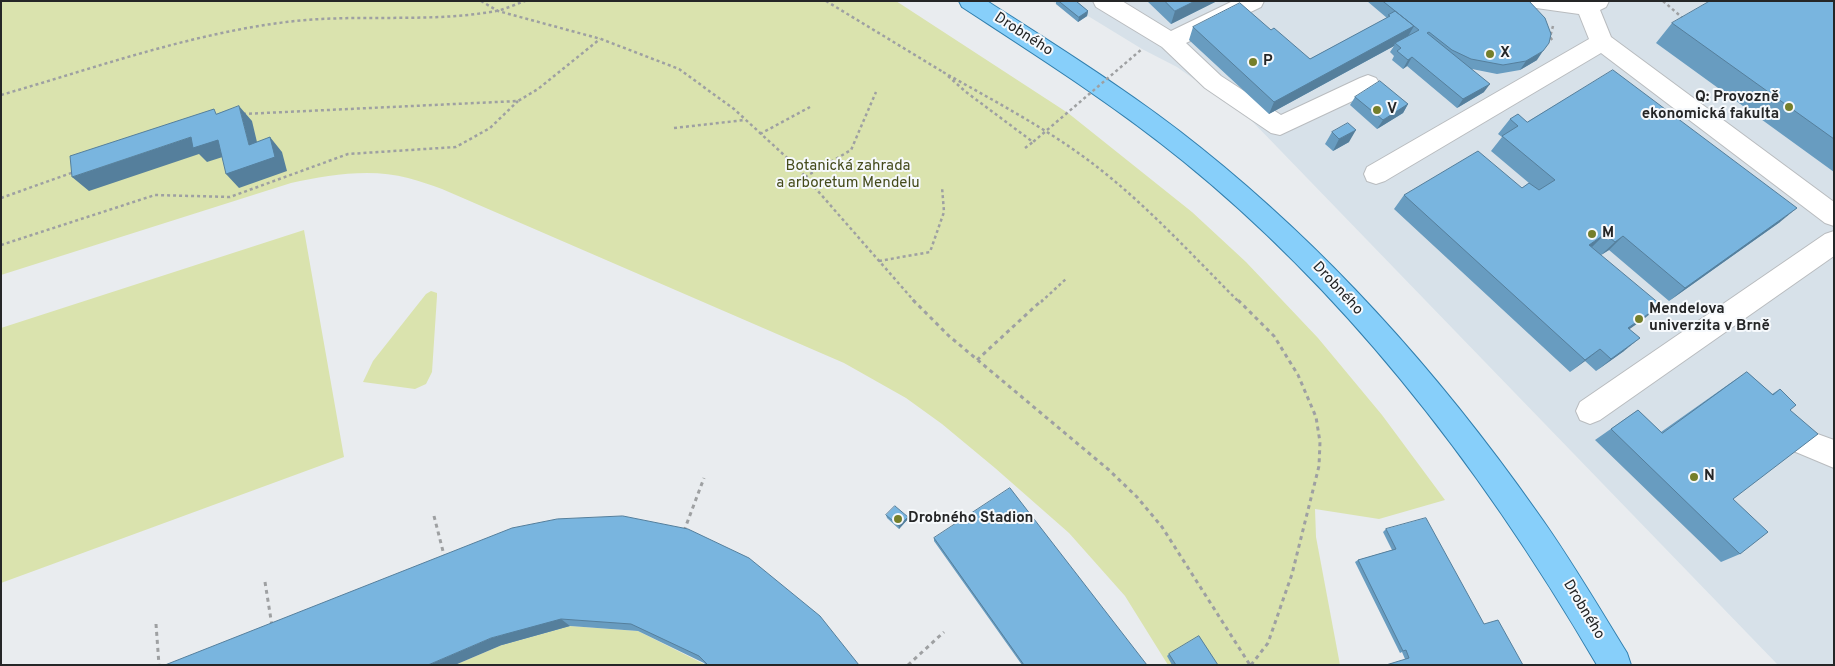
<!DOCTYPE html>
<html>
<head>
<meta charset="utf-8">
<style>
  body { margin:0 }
  #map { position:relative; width:1835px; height:666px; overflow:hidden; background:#e9ecef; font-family:Overpass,sans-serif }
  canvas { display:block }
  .frame { position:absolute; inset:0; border:2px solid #252627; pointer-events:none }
</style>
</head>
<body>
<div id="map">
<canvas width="1835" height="666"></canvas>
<div class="frame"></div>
</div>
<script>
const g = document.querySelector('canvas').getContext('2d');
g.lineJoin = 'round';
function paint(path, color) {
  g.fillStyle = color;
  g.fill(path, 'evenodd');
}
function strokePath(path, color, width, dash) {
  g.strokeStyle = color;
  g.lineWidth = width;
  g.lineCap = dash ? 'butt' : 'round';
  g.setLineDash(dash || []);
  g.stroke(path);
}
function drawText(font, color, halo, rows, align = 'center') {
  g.font = font + ' Overpass,sans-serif';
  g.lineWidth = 4;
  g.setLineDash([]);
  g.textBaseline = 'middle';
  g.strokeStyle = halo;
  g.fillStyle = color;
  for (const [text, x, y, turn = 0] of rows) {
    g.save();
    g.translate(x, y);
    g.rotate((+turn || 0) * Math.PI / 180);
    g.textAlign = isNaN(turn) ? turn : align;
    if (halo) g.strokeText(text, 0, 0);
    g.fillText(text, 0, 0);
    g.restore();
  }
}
const built = new Path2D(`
  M1052 1H1834V665H1778L1250 119 1177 67 1142 49 1088 16 1078 22Z`);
const green = new Path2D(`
  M1 1H896L1068 113 1192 212 1246 262 1318 338 1382 415 1445 500 1379 519 1315 509 1316 537 1340 665H1168L1125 596 1069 533 995 468 942 424 906 398 844 363 442 189C431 185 420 181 408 178 371 168 328 175 291 183L1 275Z
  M304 230 344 457 1 583V328Z
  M431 291 437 293V296L432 372 426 384 415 389 363 382 373 361 426 294Z
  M570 626 638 631 706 665H455L502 645Z`);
const pathFar1 = new Path2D(`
  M481 1 498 11 601 39 679 69 734 109 796 166 915 302
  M826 1 943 72
  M1663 1 1685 20
  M1553 26 1550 37 1553 41
  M943 72C994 101 1046 128 1092 163 1146 204 1192 255 1239 302
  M948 76 966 92
  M1 95C98 67 195 32 295 21 362 14 430 23 496 11 506 9 516 4 525 1
  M243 114 518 101 538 89 600 39
  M674 128 745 120
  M760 134 810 107
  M1025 148 1033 142
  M805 177 851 150 876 92
  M1 198 74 172
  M1 245 155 195 230 197 348 154 456 147 490 128 518 101
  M879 261 930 252 944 212 942 187
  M1041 302 1067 278`);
const path = new Path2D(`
  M913 300 949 336 1109 470 1137 497 1162 527 1250 665
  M1238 300 1274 336 1298 375 1316 417 1320 442 1319 466 1292 574 1268 643 1251 665
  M977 360 1042 300
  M434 516 445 559
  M684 531 704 478
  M265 582 272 626
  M156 624 159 665
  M908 665 944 632`);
const minor = new Path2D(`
  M1093 1H1122L1171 31 1233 1H1264L1261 7 1186 43 1221 76 1281 115 1360 78 1368 75 1376 78 1380 84 1376 90 1280 135 1271 133 1205 88 1162 47 1096 7Z
  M1526 1H1609L1606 7 1600 10 1611 37 1834 202V226L1825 223 1601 53 1385 181 1376 184 1367 181 1364 174 1367 167 1589 39 1579 14 1529 7Z
  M1834 231V256L1600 420 1590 424 1580 420 1576 411 1580 402 1825 234Z
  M1801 428 1834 440V468L1791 450 1786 441 1791 432Z`);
const major = new Path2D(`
  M959 1H987C1060 48 1134 94 1201 148 1331 252 1442 377 1537 512 1570 558 1598 606 1627 653L1631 665H1597C1487 476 1353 299 1183 161 1113 104 1037 56 962 7Z`);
const pathBridge = new Path2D(`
  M966 92 1033 142 1142 49`);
const wall = new Path2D(`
  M1056 1H1076L1088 11 1087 16 1078 22 1056 4Z
  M1147 1H1217L1171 24Z
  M1367 1H1529L1537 60 1520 70 1497 74 1472 69 1484 92 1457 108 1407 66 1403 69 1392 60 1394 56 1390 52 1394 46 1269 114 1189 40 1193 27 1271 30 1310 59 1387 18Z
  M1834 1V172L1656 43 1672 23Z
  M1355 97 1408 104 1403 113 1377 129 1350 105Z
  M1510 119 1527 122 1780 222 1669 301 1609 250 1601 255 1645 318 1629 329 1624 351 1596 371 1585 361 1570 372 1394 209 1404 195 1522 188 1529 183 1491 151 1502 137 1498 134Z
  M1332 132 1349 142 1333 151 1325 144Z
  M1747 372 1772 394 1780 389 1790 410 1733 499 1740 554 1721 562 1595 440 1638 410 1661 432 1729 384Z
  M886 515 908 517V519L899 529 887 518Z
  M512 528 859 665H706L704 663 638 631 570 626 502 645Z
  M1386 529 1484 624 1523 665 1405 659 1402 652 1400 653 1355 562 1358 560 1392 550 1383 532Z
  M934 538 1147 665H1022L934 541Z
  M1169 654 1218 665H1172L1167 656Z`);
const shadedWall = new Path2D(`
  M1195 1H1217L1171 24 1175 11Z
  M1088 11 1087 16 1078 22 1079 17Z
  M1414 26 1407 38 1395 43 1394 46 1269 114 1274 102Z
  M1543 51 1537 60 1520 70 1526 61Z
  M1412 57 1407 66 1403 69 1408 60Z
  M1490 84 1484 92 1457 108 1463 99Z
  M1408 104 1403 113 1377 129 1383 120Z
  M239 106 252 121 261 159 249 145Z
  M1356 130 1349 142 1333 151 1339 139Z
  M191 137 218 140 232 154 207 162 199 154 89 191 72 177Z
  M270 137 282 152 287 171 239 188 226 174Z
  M1797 208 1780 222 1669 301 1685 288Z
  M1605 234 1592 247 1589 245Z
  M1623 236 1609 250 1601 255 1615 242Z
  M1661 305 1645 318 1613 341 1628 328Z
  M1640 338 1624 351 1596 371 1611 359Z
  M1600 349 1585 361 1570 372 1585 360Z
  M908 517V519L899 529V526Z
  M561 619 570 626 502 645 455 665H428L491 638Z`);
const building = new Path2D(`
  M1059 1H1076L1088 11 1079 17Z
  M1165 1H1195L1175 11Z
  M1383 1H1529L1545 18 1551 34 1549 43 1543 51 1526 61 1503 65 1471 59 1452 50 1429 32 1427 33 1490 84 1463 99 1412 57 1408 60 1397 51 1401 48 1395 43 1419 30 1414 26Z
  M1710 1H1834V139L1672 23Z
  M1240 3 1271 30 1274 28 1310 59 1390 16 1388 15 1395 11 1414 26 1274 102 1193 27Z
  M1613 70 1797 208 1685 288 1623 236 1615 242 1605 234 1589 245 1661 305 1628 328 1640 338 1611 359 1600 349 1585 360 1404 195 1478 151 1522 188 1529 183 1539 190 1555 180 1502 136 1518 126 1510 119 1518 114 1527 122Z
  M1380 81 1408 104 1383 120 1355 97Z
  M239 106 249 145 270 137 275 157 226 174 218 140 193 148 191 137 72 177 70 156 214 109 216 114Z
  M1348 123 1356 130 1339 139 1332 132Z
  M1747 372 1773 395 1780 389 1796 405 1790 410 1818 434 1733 499 1768 532 1740 554 1611 429 1638 410 1662 433Z
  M1010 488 1147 665H1024L934 538Z
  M895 506 908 517 899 526 886 515Z
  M623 516 688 529 749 558 820 616 859 665H708L699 656 631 624 561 619 491 638 428 665H165L512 528 557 519Z
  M1426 518 1484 624 1498 620 1523 665H1386L1409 658 1406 650 1403 651 1358 560 1396 549 1386 529Z
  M1199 636 1218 665H1176L1169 654Z`);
const markers = [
  [1490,54,5,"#757f2b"],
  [1253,62,5,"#757f2b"],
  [1789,107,5,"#757f2b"],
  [1377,110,5,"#757f2b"],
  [1592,234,5,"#757f2b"],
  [1639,319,5,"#757f2b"],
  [1694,477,5,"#757f2b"],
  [898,519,5,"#757f2b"]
];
const streetNames = [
  ["Drobného",1023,35,33],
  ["Drobného",1337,289,47],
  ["Drobného",1583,610,59]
];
const poiNames = [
  ["X",1500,54],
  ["P",1263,62],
  ["Q: Provozně",1779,98,"right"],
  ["ekonomická fakulta",1779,115,"right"],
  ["V",1387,110],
  ["M",1602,234],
  ["Mendelova",1649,310],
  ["univerzita v Brně",1649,327],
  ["N",1704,477],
  ["Drobného Stadion",908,519]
];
const parkNames = [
  ["Botanická zahrada",848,167],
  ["a arboretum Mendelu",848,184]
];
paint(built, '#d7e1e9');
paint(green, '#dae3ae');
strokePath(minor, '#b9bcbf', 2);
strokePath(major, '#317fae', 2);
strokePath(pathFar1, '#9ea0a2', 2.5, [3, 3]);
strokePath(path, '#9ea0a2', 3, [4, 4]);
paint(minor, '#fff');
paint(major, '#87cffa');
strokePath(pathBridge, '#9ea0a2', 2.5, [3, 3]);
paint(wall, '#689cc0');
paint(shadedWall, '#557f9c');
paint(building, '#79b5df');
strokePath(building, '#557f9c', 1);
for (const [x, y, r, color] of markers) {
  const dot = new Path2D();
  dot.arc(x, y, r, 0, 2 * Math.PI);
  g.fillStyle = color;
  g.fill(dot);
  strokePath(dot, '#f6f9fc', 2);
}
drawText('15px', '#252627', '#f6f9fc', streetNames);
drawText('bold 15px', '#252627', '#f6f9fc', poiNames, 'left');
drawText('15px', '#454b1b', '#f6f9fc', parkNames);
</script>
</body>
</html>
